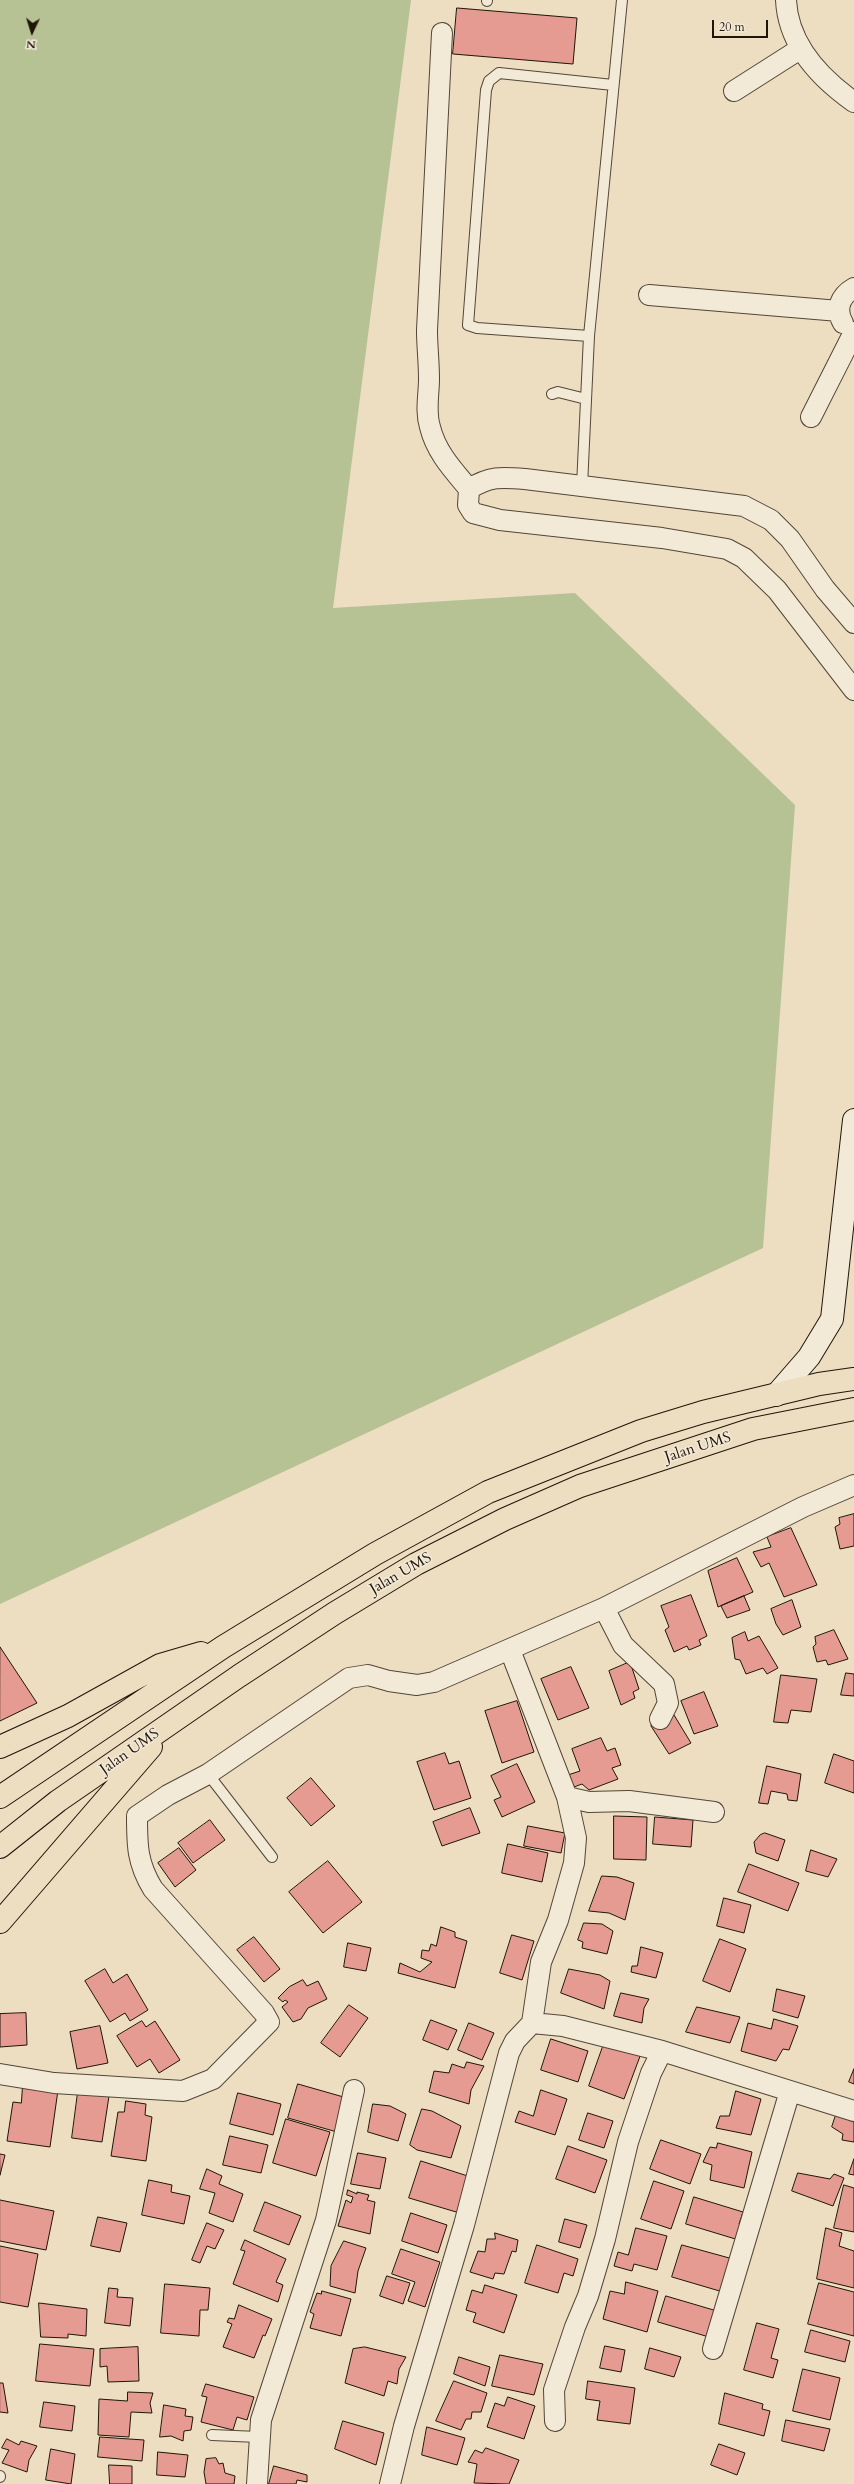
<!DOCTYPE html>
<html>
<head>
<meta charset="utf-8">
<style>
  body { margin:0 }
  #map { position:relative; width:854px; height:2484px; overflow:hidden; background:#edddc1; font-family:Cardo,serif }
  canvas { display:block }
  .north { position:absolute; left:12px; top:12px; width:40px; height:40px; -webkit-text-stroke:3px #f3e9d7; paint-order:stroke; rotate:184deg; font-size:11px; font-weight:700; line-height:16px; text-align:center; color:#1f1509 }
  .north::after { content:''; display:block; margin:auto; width:14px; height:18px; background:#1f1509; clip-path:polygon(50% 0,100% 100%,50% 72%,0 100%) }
  .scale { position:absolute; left:712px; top:20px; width:56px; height:18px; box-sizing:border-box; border:2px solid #1f1509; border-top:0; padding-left:5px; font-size:12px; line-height:14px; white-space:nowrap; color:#1f1509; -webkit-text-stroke:3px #f3e9d7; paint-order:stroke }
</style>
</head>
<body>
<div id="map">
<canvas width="854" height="2484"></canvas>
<div class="north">N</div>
<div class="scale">20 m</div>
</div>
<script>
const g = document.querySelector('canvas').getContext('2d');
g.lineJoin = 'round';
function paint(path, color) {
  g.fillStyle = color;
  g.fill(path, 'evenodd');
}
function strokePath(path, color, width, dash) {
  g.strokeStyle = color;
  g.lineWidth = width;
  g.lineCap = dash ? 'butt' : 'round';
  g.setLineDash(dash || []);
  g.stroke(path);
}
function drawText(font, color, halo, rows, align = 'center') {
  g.font = font + ' Cardo,serif';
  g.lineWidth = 3;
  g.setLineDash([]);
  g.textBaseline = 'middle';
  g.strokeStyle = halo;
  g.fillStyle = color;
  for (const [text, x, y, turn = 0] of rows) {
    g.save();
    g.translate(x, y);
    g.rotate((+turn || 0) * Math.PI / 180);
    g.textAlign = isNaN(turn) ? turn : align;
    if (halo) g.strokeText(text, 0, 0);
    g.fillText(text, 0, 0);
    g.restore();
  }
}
const green = new Path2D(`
  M0 0H411L333 608 575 593 795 805 763 1248 0 1604Z`);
const building = new Path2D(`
  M457 8 577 18 573 64 453 54Z
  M854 1514V1546L840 1549 835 1527 840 1524 839 1518Z
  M791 1528 817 1585 784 1597 769 1563 761 1567 753 1552 771 1547 767 1537Z
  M737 1558 753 1592 718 1607 708 1571Z
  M691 1595 707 1636 699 1640 701 1645 689 1650 687 1646 674 1652 665 1630 669 1627 661 1606Z
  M744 1596 750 1610 727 1618 721 1606Z
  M792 1600 801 1627 783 1635 776 1624 771 1609Z
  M834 1630 848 1659 828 1665 826 1660 817 1662 813 1647 816 1644 815 1637Z
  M745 1632 748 1641 759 1636 778 1668 767 1674 763 1668 746 1674 740 1660 735 1659 732 1638Z
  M0 1647 37 1703 0 1721Z
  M630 1662 639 1689 633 1692 635 1698 621 1705 609 1671Z
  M571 1667 589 1708 558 1720 541 1679Z
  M846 1673 854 1674V1696L841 1695Z
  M781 1675 817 1679 811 1712 791 1710 788 1723 774 1722Z
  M704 1692 718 1726 694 1734 681 1701Z
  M517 1701 534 1752 502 1763 485 1711Z
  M674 1715 691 1743 669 1754 651 1726Z
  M601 1738 607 1751 615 1748 621 1765 612 1768 618 1779 589 1790 582 1784 574 1787 568 1775 580 1771 572 1749Z
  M445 1753 449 1764 459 1761 471 1798 434 1810 417 1762Z
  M834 1754 854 1761V1793L825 1783Z
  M517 1764 535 1802 502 1817 494 1800 501 1797 491 1776Z
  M767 1766 801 1774 797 1801 788 1800 787 1794 771 1791 768 1804 759 1803Z
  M311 1778 335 1806 311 1826 287 1798Z
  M470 1808 480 1833 442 1846 433 1822Z
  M614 1816 647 1817 646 1860 614 1859Z
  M655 1817 693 1820 691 1847 653 1844Z
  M210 1820 225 1840 193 1863 178 1843Z
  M528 1826 565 1833 561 1853 524 1846Z
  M765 1833 785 1840 778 1861 756 1853 754 1842 760 1835Z
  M508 1844 548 1853 542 1882 502 1873Z
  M179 1848 196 1870 175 1887 158 1863Z
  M811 1850 837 1859 828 1877 806 1871Z
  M328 1861 362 1902 323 1933 289 1892Z
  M749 1864 799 1883 788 1911 738 1892Z
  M602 1876 617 1877 634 1883 625 1920 609 1913 589 1911Z
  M724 1898 751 1905 744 1933 717 1926Z
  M584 1923 602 1924 613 1931 607 1954 582 1948 583 1942 578 1940Z
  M441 1927 455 1932V1937L467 1941 455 1988 398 1973 400 1963 420 1972 432 1962 421 1958 422 1950 429 1951 431 1944 436 1946Z
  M512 1935 534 1941 522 1980 500 1973Z
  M254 1937 280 1969 264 1982 237 1950Z
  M720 1939 746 1949 730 1992 703 1981Z
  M348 1943 371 1948 366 1971 344 1967Z
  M641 1947 663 1953 656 1978 631 1972 632 1966H637Z
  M105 1969 113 1983 127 1974 148 2010 130 2021 125 2013 110 2022 85 1981Z
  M569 1969 600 1975 610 1981 604 2009 561 1993Z
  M303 1980 307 1986 318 1981 327 1999 308 2008 301 2019 293 2022 282 2007 288 2002 285 2000 283 2002 278 1998 289 1987Z
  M777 1989 805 1996 798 2018 773 2011Z
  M621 1993 649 1999 644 2008 642 2023 614 2016Z
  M349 2005 368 2018 340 2057 321 2043Z
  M697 2007 740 2017 730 2043 686 2032Z
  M26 2013 27 2045 0 2047V2014Z
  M774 2019 798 2026 789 2050 783 2049 776 2061 741 2051 748 2023 771 2029Z
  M431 2020 457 2030 448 2050 423 2040Z
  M142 2021 146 2027 155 2021 180 2060 159 2073 150 2059 137 2067 117 2036Z
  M469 2023 494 2033 482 2060 458 2050Z
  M100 2026 108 2063 77 2069 70 2032Z
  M606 2038 642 2051 624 2099 589 2086Z
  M551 2039 588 2051 578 2082 541 2070Z
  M467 2062 484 2066 471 2090 469 2104 429 2092 434 2071 449 2073 452 2064 464 2068Z
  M854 2069V2084L849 2082Z
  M298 2084 347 2098 337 2132 288 2118Z
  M23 2085 58 2090 50 2147 7 2141 13 2102 21 2103Z
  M541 2090 567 2099 555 2135 515 2122 519 2111 533 2116Z
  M736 2091 761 2099 751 2135 716 2128 720 2116H729Z
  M78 2092 109 2096 102 2142 72 2138Z
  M238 2093 281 2104 273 2135 230 2124Z
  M126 2101 146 2104 145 2115 152 2117 146 2161 111 2156 118 2112H124Z
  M373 2104 390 2106 406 2114 398 2141 368 2132Z
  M422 2109 432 2111 461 2126 451 2158 417 2150 410 2145Z
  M588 2113 613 2121 604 2148 579 2140Z
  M836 2115 854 2122V2142L842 2140 843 2134 832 2127Z
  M286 2119 330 2132 316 2176 273 2163Z
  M230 2136 268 2145 261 2173 223 2165Z
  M661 2140 701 2154 690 2184 650 2169Z
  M718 2143 752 2152 744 2188 710 2180 712 2165 703 2162 710 2147 716 2148Z
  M568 2146 607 2160 595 2193 556 2179Z
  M358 2153 386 2158 380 2189 351 2184Z
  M0 2154 5 2155 0 2175Z
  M854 2159V2175L849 2174Z
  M421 2161 474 2178 463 2214 409 2198Z
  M207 2169 222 2176 219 2184 243 2194 233 2222 209 2213 215 2193 200 2189Z
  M798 2173 830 2179 834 2174 844 2178 833 2206 792 2191Z
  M149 2180 172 2185 171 2192 190 2196 184 2224 142 2215Z
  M654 2181 684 2191 671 2229 641 2219Z
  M844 2185 854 2188V2232L834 2228Z
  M348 2190 357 2194V2192L369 2195 367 2200 375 2202 370 2234 338 2226 346 2200 351 2203 353 2197 347 2195Z
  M694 2197 743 2212 739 2224 747 2226 742 2241 686 2224Z
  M0 2200 54 2211 46 2250 0 2241Z
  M265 2202 301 2216 289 2245 254 2231Z
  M411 2213 447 2225 438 2253 402 2241Z
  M98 2217 127 2223 120 2252 91 2246Z
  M565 2219 587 2225 580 2248 559 2242Z
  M207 2223 224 2230 215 2249 207 2246 200 2263 192 2260Z
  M636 2228 667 2236 657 2270 634 2264 632 2271 614 2266 618 2252 628 2255Z
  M826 2228 842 2233 839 2246 854 2251V2288L817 2279Z
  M495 2233 518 2240 516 2252 512 2251 504 2274 495 2273 493 2279 470 2272 478 2251 485 2252 487 2239H495Z
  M245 2240 286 2259 276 2282 283 2285 278 2302 233 2284 245 2251 241 2250Z
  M344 2241 366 2248 358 2271 355 2293 330 2286 331 2266Z
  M537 2245 578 2259 573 2276 564 2273 558 2293 525 2283Z
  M682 2245 733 2259 723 2292 672 2277Z
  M0 2246 38 2254 28 2307 0 2302Z
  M401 2249 440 2262 425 2307 408 2301 415 2282 392 2274Z
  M387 2276 410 2283 403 2304 380 2296Z
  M626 2282 658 2291 647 2332 603 2319 610 2291 624 2294Z
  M819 2283 854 2292V2336L808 2324Z
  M165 2284 210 2288 208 2310H200L199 2336 161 2333Z
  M485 2285 517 2295 504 2333 473 2322 476 2313 466 2310 472 2290 482 2293Z
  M109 2288 118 2289 117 2297 133 2298 130 2326 105 2323Z
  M322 2291 351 2299 341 2336 310 2328 314 2314 310 2312 317 2293 321 2294Z
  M666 2296 717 2311 709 2337 658 2322Z
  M39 2303 87 2309 86 2336 68 2334V2338L41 2337Z
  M239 2305 272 2319 265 2336 263 2335 254 2358 223 2347 232 2324 227 2322 229 2318 234 2319Z
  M757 2323 779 2329 771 2358 778 2360 773 2378 744 2370Z
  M811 2330 850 2341 845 2362 805 2352Z
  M40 2344 94 2349 90 2386 36 2381Z
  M605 2346 625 2350 621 2372 600 2368Z
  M138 2347 139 2381 108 2382 107 2366 100 2367V2349Z
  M365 2347 406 2357 399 2369 397 2384 388 2381 384 2396 345 2383 353 2349Z
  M650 2348 681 2357 674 2377 645 2369Z
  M500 2355 543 2364 534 2395 492 2386Z
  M459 2357 490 2367 485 2386 454 2374Z
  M803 2369 840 2378 830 2420 793 2411Z
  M454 2381 487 2393 481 2412H472L471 2419H466L461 2430 436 2421Z
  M588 2381 635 2388 630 2424 597 2420 600 2401 586 2399Z
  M0 2383H3L8 2413 0 2412Z
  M206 2384 254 2397 247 2420 237 2417 233 2430 201 2422 207 2397 202 2396Z
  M128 2392 153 2393 150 2403 152 2413 131 2412 129 2437 98 2435 99 2399 127 2401Z
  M725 2393 763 2404 762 2409 770 2411 764 2436 719 2424Z
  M508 2397 535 2406 524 2439 487 2427 495 2403 504 2406Z
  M44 2402 75 2406 72 2431 40 2427Z
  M164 2405 186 2409 185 2416 193 2417 191 2430 184 2431 183 2441 171 2436 160 2437Z
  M786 2420 830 2429 824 2451 782 2441Z
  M343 2421 384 2433 376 2465 335 2449Z
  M427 2427 465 2438 457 2465 422 2455Z
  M100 2437 144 2440 142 2461 98 2457Z
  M7 2439 19 2445 21 2441 37 2446 29 2460 27 2472 2 2463 9 2450 2 2448Z
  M719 2444 745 2453 737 2475 711 2465Z
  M486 2448 519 2460 509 2484 474 2483 477 2464 468 2462 475 2450 482 2453Z
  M51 2449 75 2454 71 2484 46 2480Z
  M158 2452 188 2455 185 2477 157 2475Z
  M216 2458 219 2464 223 2463 225 2473 235 2476 234 2484H206L204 2472 206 2459Z
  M109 2465 132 2466V2484H110Z
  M274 2466 307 2475V2482L297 2480 296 2484H269Z`);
const lane = new Path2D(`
  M487 1V0
  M589 336 477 328 468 325 486 90 489 81 499 73 613 85
  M552 394 558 392 586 399
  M582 486 589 336 622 0
  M208 1774 272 1857
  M212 2435 258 2437
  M0 2477V2476`);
const street = new Path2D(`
  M786 0C788 44 820 78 854 102
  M442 33 427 330C427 346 429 362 429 379 429 395 425 411 430 427 436 452 453 470 469 489L468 505 473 513 500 520 662 538 727 549 744 558 777 590 854 690
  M734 91 800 49
  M649 295 839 311
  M843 323C835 309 840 296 854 288
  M811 417 854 332
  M469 489C490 476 501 477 525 479L744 506 771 520 790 539 825 589 854 623
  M604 1608 623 1645 664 1684 668 1703 660 1719
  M510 1650 567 1797 576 1838 574 1863 558 1920 541 1962 532 2023 563 2026 662 2051 854 2111
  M567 1797 589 1802 629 1801 714 1812
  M0 2074 54 2083 183 2091 213 2079 269 2022 264 2013 153 1889C137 1863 137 1845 137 1816L168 1795 208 1774 349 1678 368 1675 389 1681 417 1685 434 1682 604 1608 803 1507 854 1485
  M713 2349 790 2091
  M555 2421 554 2390 575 2327 588 2296 605 2239 628 2142 651 2073 662 2051
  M257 2484 261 2420 326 2220 354 2090
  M390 2484 404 2426 464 2225 509 2053 515 2041 532 2023`);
const secondary = new Path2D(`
  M776 1395 809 1357 832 1319 854 1120`);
const highway = new Path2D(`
  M0 1747 68 1716 160 1665 201 1653
  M0 1797 223 1647 375 1554 488 1492 641 1431 703 1412 819 1384 854 1379
  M0 1847 58 1801 239 1676 335 1613 416 1564 505 1519 580 1486 753 1429 854 1409
  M0 1922 151 1747`);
const streetNames = [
  ["Jalan UMS",698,1448,-18],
  ["Jalan UMS",401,1574,-30],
  ["Jalan UMS",130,1752,-35]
];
paint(green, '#b6c294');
paint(building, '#e69b92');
strokePath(building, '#1f1509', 1);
strokePath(lane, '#524737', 12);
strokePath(street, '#524737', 22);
strokePath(secondary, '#1f1509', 24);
strokePath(highway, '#1f1509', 24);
strokePath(lane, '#f3e9d7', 10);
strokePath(street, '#f3e9d7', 20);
strokePath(secondary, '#f3e9d7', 22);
strokePath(highway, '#edddc1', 22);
drawText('15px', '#1f1509', '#f3e9d7', streetNames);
</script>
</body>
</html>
